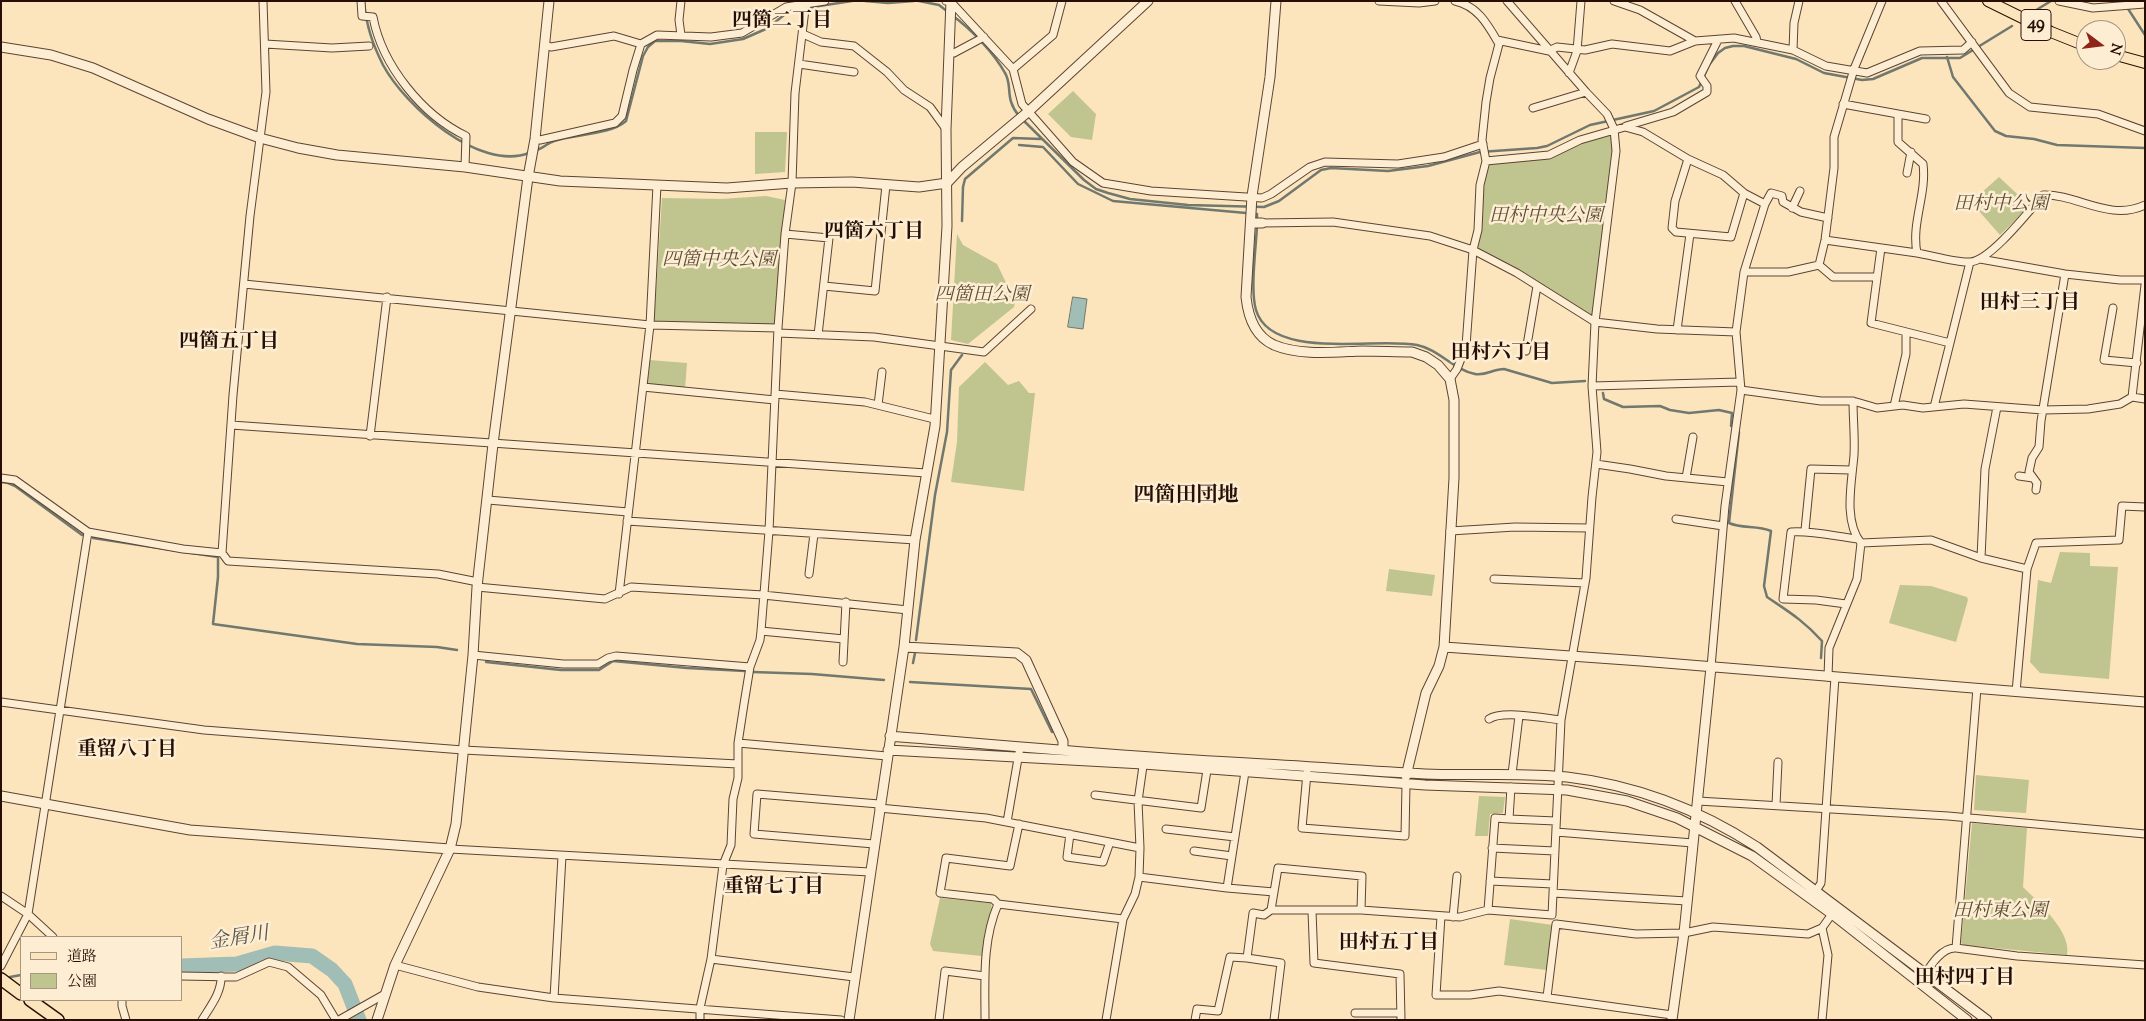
<!DOCTYPE html>
<html>
<head>
<meta charset="utf-8">
<style>
  body { margin:0 }
  #map { position:relative; width:2146px; height:1021px; overflow:hidden; background:#fce5bc; font-family:"Sorts Mill Goudy","Noto Serif JP",serif }
  canvas { display:block }
  .frame { position:absolute; inset:0; border:2px solid #270f05; pointer-events:none }
  .legend { position:absolute; left:20px; top:936px; width:162px; height:65px; box-sizing:border-box; background:#fdeed3; border:1px solid #a79581; margin:0; padding:6px 9px; list-style:none; font-size:15px; color:#270f05 }
  .legend li { display:flex; align-items:center; gap:10px; height:25px }
  .legend b { width:25px; border:1px solid #a79581 }
  .north { position:absolute; left:2076px; top:20px; width:50px; height:50px; box-sizing:border-box; background:#fdeed3; border:1px solid #a79581; border-radius:50%; rotate:105deg; font-size:14px; font-weight:700; line-height:20px; text-align:center; color:#270f05 }
  .north::after { content:''; display:block; margin:auto; width:18px; height:22px; background:#8f2418; clip-path:polygon(50% 0,100% 100%,50% 72%,0 100%) }
</style>
</head>
<body>
<div id="map">
<canvas width="2146" height="1021"></canvas>
<div class="frame"></div>
<ul class="legend">
<li><b style="height:6px;background:#fce5bc"></b>道路</li>
<li><b style="height:14px;background:#c0c48f"></b>公園</li>
</ul>
<div class="north">N</div>
</div>
<script>
const g = document.querySelector('canvas').getContext('2d');
g.lineJoin = 'round';
function paint(path, color) {
  g.fillStyle = color;
  g.fill(path, 'evenodd');
}
function strokePath(path, color, width, dash) {
  g.strokeStyle = color;
  g.lineWidth = width;
  g.lineCap = dash ? 'butt' : 'round';
  g.setLineDash(dash || []);
  g.stroke(path);
}
function drawText(font, color, halo, rows, align = 'center') {
  g.font = font + ' "Sorts Mill Goudy","Noto Serif JP",serif';
  g.lineWidth = 5;
  g.setLineDash([]);
  g.textBaseline = 'middle';
  g.strokeStyle = halo;
  g.fillStyle = color;
  for (const [text, x, y, turn = 0] of rows) {
    g.save();
    g.translate(x, y);
    g.rotate((+turn || 0) * Math.PI / 180);
    g.textAlign = isNaN(turn) ? turn : align;
    if (halo) g.strokeText(text, 0, 0);
    g.fillText(text, 0, 0);
    g.restore();
  }
}
const green = new Path2D(`
  M1073 91 1096 114 1092 140 1071 137 1048 114Z
  M755 132H787L785 172 755 174Z
  M1611 133 1613 151 1594 317 1519 271 1477 248C1484 220 1481 192 1488 164L1549 159 1581 142Z
  M1999 177 2030 206 2000 235 1971 202Z
  M766 196 785 200 775 325 654 323 662 198 721 199Z
  M957 234 963 245 997 264 1015 301 1014 307 968 344 951 340Z
  M649 360 687 363 685 389 646 386Z
  M985 362 1008 385 1019 381 1029 393H1035L1024 491 951 482 957 442 959 387Z
  M2060 552 2090 553V566L2118 567 2109 679 2040 673 2030 662 2038 580 2051 583Z
  M1389 569 1435 575 1432 596 1386 591Z
  M1900 585 1931 586 1967 597 1968 600 1956 642 1889 623Z
  M1976 775 2029 780 2026 813 1974 810Z
  M1479 796 1505 797 1503 813 1490 814 1488 836H1475Z
  M1972 823 2027 828 2023 887C2038 902 2072 932 2067 955L1964 945 1961 943Z
  M940 898 991 903 992 909 982 956 933 951 930 944Z
  M1510 919 1553 925 1547 970 1504 965Z`);
const water = new Path2D(`
  M1073 297 1087 299 1083 329 1068 327Z`);
const stream = new Path2D(`
  M865 1 888 3 914 1
  M919 1 939 5 948 12
  M2123 1 2145 35
  M364 3C367 27 372 43 383 65 405 106 479 172 529 153
  M2033 12 2051 1
  M953 16C971 29 994 53 1005 73 1013 86 1004 98 1019 116
  M1947 57 1953 77 1995 131 2006 136 2034 139 2057 145 2145 148
  M1023 120 1084 180 1096 189 1108 193 1130 199 1188 205 1264 207 1279 201 1321 170 1331 168 1388 171 1428 166 1480 152 1537 148 1547 146 1590 125 1654 111 1699 87 1709 65 1718 53 1725 48 1733 46H1744L1796 59 1824 73 1862 80 1873 79 1922 58H1960L2012 26
  M1019 145 1043 147 1078 184 1113 201 1257 214V221
  M537 150C543 148 548 143 554 141 575 134 610 135 626 121L643 56 648 47 655 41H681L710 44 743 39 768 28 784 15 793 10 852 1
  M962 221 963 187 965 179 1013 138 1041 139
  M1257 226C1256 248 1250 290 1256 310 1271 361 1377 337 1417 345 1438 349 1454 370 1475 374 1486 376 1493 369 1504 369L1552 383 1585 381
  M1603 393 1604 399 1623 407 1660 406 1670 410 1689 413 1719 410 1732 413 1731 426
  M1739 432 1729 523C1742 529 1757 525 1771 531L1764 586 1767 597C1789 612 1803 620 1822 641L1821 658
  M1 482 8 483 15 486 82 535
  M93 538 218 557V577L213 624 357 644 437 647 457 650
  M916 640 935 495 947 432 951 370 962 355
  M486 662 561 670H599L613 661 687 668 745 671
  M913 663 915 653
  M753 672 812 674 884 680
  M910 682 1031 689 1052 732
  M6 980 10 977 21 975`);
const river = new Path2D(`
  M181 966 237 964 275 953 312 956 332 970 345 984 359 1020`);
const minor = new Path2D(`
  M263 1 266 92 250 216 233 395 222 553 228 561 438 574 478 582
  M361 1 362 16 373 17C382 65 422 115 466 136L465 167
  M946 1 951 2 1013 69
  M1062 1 1053 35 1013 69 1022 104 1073 162 1103 183 1151 191 1262 198 1271 194 1310 167 1325 162 1398 164 1444 157 1483 144
  M1379 1 1419 3 1435 1
  M1507 1 1586 92 1607 114 1614 129 1616 151 1595 322 1592 386 1597 452 1592 497 1586 578 1561 720 1552 915 1488 910 1495 818 1509 819 1511 787
  M1614 1 1640 10 1695 41
  M1735 1 1756 37 1757 42
  M1941 1 2009 93 2030 107 2098 114 2145 131
  M2059 1 2093 8 2145 4
  M803 34 821 42 854 46 887 72 904 90 930 107 946 129
  M681 35 679 20 681 1
  M1497 40 1549 51 1557 47 1585 50 1612 44 1670 51 1695 41 1734 38 1793 50 1826 66 1867 73 1920 51 1963 50 1972 42
  M265 44 332 48 369 46
  M545 45 551 47 614 36 641 44
  M1793 50 1794 23 1799 1
  M949 53H954L984 37
  M799 64 854 72
  M1569 73 1577 51 1581 1
  M1843 104 1898 114V142L1923 164C1927 194 1911 223 1917 253 1930 255 1957 263 1970 262 1990 261 2029 211 2043 195 2078 194 2109 222 2145 205
  M1533 108 1586 92
  M1898 114 1926 119
  M1626 126 1673 112 1707 92V86L1700 76 1718 40
  M535 139 540 140 615 123 622 116 633 70 641 44 657 35 711 37 742 33 786 7 825 1
  M1688 159 1675 201 1672 228 1676 232 1731 237 1744 193
  M1486 161 1549 155 1580 140 1625 127 1643 132 1688 159 1723 175 1744 193 1765 204 1771 193 1782 196 1783 202 1801 212 1828 218
  M1907 173 1911 152
  M1792 208 1800 191
  M1262 223 1333 222 1430 236 1473 250 1517 273 1595 322 1657 329 1736 332
  M785 234 829 238 818 335
  M1825 240 1917 253
  M1881 248 1871 323 1950 343 1934 407
  M1980 259 2065 274 2120 280H2145
  M1819 265 1833 277H1877
  M1744 272 1765 204
  M244 284 650 325 778 328
  M824 286 875 291 886 185
  M2113 308 2104 360 2137 363
  M1677 330 1690 234
  M778 333 874 337 984 352 1031 309
  M1950 343 1970 262
  M1526 351 1537 286
  M1450 379 1457 369 1466 346 1473 250 1478 230 1480 185 1486 161 1482 140 1486 102 1490 78 1499 44C1488 25 1478 6 1455 1
  M1592 386 1740 382
  M643 387 775 400
  M1741 390 1821 401H1853L1877 408 1903 405 1923 408 1964 404 2043 410 2088 409 2120 404 2132 397 2145 399
  M775 394 865 402 934 419
  M2132 397 2145 285
  M878 405 882 372
  M1894 406 1906 354V332
  M231 425 926 473
  M370 436 387 297
  M1596 464 1630 469 1666 476 1728 482
  M2019 476 2033 478
  M1 478 15 480 88 532 28 914 1 966
  M1686 478 1693 437
  M2036 490 2037 483 2029 472 2032 458 2039 447 2041 421 2065 274
  M488 500 628 512
  M1676 519 1723 526
  M627 521 915 540
  M1805 530 1811 469 1851 470
  M1450 531 1515 527 1589 528
  M88 532 183 549 222 553
  M1861 543 1931 540 1981 558 2027 569
  M1981 558 1985 469 1997 407
  M809 574 814 534
  M1494 579 1585 583
  M477 587 605 599 631 587 763 595 908 610
  M619 594 650 325 657 185
  M1846 604 1816 600 1783 599 1791 532C1810 530 1838 537 1858 539
  M761 631 844 639
  M473 655 563 664H598L608 658 616 656 750 667
  M843 662 846 602
  M1711 667 1725 506 1741 390 1736 332 1744 272H1788L1819 265 1825 240 1834 168V137L1854 69 1882 1
  M1828 677 1829 648 1857 579 1861 543C1843 521 1852 481 1854 455 1855 437 1853 419 1853 401
  M2016 692 2027 569 2036 543 2119 540 2122 506 2145 507
  M1 702 204 730 463 750 738 764
  M1489 719C1502 710 1544 718 1561 720
  M738 743 887 756
  M1307 773 1302 828 1405 836 1406 784
  M1512 774 1519 716
  M1095 795 1201 808 1207 770
  M1698 801 1948 816 2145 834
  M1776 805 1778 762
  M879 808 986 818 1140 848
  M1509 819 1556 821
  M1007 822 1020 747
  M1019 824 1010 866 946 858 940 893 993 899 998 904 1123 919
  M1166 829 1235 837
  M1556 832 1693 843
  M1070 834 1067 857 1103 862 1110 842
  M874 844 754 834 757 794 879 804
  M1492 848 1555 851
  M450 849 870 872
  M1194 851 1232 856
  M1139 877 1227 888 1245 772
  M1490 881 1553 884
  M1227 888 1274 892 1278 868 1362 876 1361 910
  M1816 891 1821 883 1835 677
  M1274 892 1271 910H1361L1460 917 1488 910
  M1553 893 1687 901
  M1 896 28 914 53 937
  M1312 911 1314 963 1400 974 1401 1020
  M1441 916 1436 995H1470L1499 991 1672 1015
  M1453 917 1457 876
  M1956 948 2017 956 2145 965
  M1247 958 1281 963 1274 1020
  M711 959 854 977
  M395 965 478 987 554 998 841 1020
  M181 976 236 977 269 962 288 967 321 995 336 1020
  M1920 982C1928 970 1940 947 1956 948L1977 688
  M1547 997 1556 924 1636 934 1684 933 1713 927 1808 934 1822 928 1832 914
  M554 998 562 856
  M122 1000V1006L126 1020
  M1355 1013H1401
  M202 1020C210 1007 222 992 221 976
  M339 1020 385 994
  M700 1020V1008L711 959 723 865 731 845 733 799 738 778V743L744 704 750 667 760 640 761 631 769 531 778 328 785 234 792 183 795 93 806 1
  M939 1020 945 971 985 976
  M985 1020C985 981 982 941 998 904
  M1106 1020 1123 919 1135 894 1139 877 1140 848 1138 801 1144 759
  M1195 1020 1197 1009 1218 1011 1230 957 1247 958 1253 913 1264 915 1271 910
  M1822 1020 1828 955 1822 928`);
const tertiary = new Path2D(`
  M1276 1 1270 77 1252 196 1246 297C1248 316 1254 336 1274 345 1300 356 1334 352 1362 351 1379 351 1396 352 1412 352L1426 357 1438 365 1450 379 1454 400V478L1444 647 1439 666 1426 693 1406 776
  M1 47 51 55 93 68 208 119 260 138 298 148 337 155 465 167 560 181 727 188 792 183 852 182 919 187 947 183 962 167 1029 111 1148 1
  M1251 223H1262
  M904 647 1017 653 1026 660 1063 741V750
  M1444 647 1641 661 2145 702
  M890 736C1009 746 1129 757 1248 763 1307 766 1366 771 1425 774 1473 776 1520 772 1567 777 1635 785 1700 810 1757 847L1987 1020
  M888 750 1143 764 1425 785 1567 790 1627 801 1677 818 1752 856 1832 914 1967 1020
  M1 796 190 830 450 849
  M377 1020 395 965 450 849 456 824 473 655 477 587 493 444 528 177 535 139 549 1
  M849 1020 904 647 915 540 935 426 947 226 946 129 951 1
  M1672 1020 1684 933 1711 667`);
const primary = new Path2D(`
  M1988 1 2051 32 2086 46
  M2116 55 2145 63`);
const trunk = new Path2D(`
  M1 979 21 994
  M30 1000 58 1020`);
const shields = [
  [2036,25,30]
];
const shieldNames = [
  ["49",2036,25]
];
const parkNames = [
  ["田村中公園",2001,206],
  ["田村中央公園",1546,218],
  ["四箇中央公園",719,262],
  ["四箇田公園",982,297],
  ["田村東公園",2000,913]
];
const neighbourhoodNames = [
  ["四箇二丁目",782,23],
  ["四箇六丁目",874,234],
  ["田村三丁目",2030,305],
  ["四箇五丁目",229,344],
  ["田村六丁目",1501,355],
  ["重留八丁目",127,752],
  ["重留七丁目",774,889],
  ["田村五丁目",1389,945],
  ["田村四丁目",1965,980]
];
const waterNames = [
  ["金屑川",239,940,-9]
];
const quarterNames = [
  ["四箇田団地",1186,497]
];
paint(green, '#c0c48f');
paint(water, '#a0beb5');
strokePath(water, '#70786f', 1);
strokePath(stream, '#70786f', 2.5);
strokePath(river, '#a0beb5', 15);
strokePath(minor, '#5c4433', 9);
strokePath(tertiary, '#5c4433', 11);
strokePath(primary, '#270f05', 12);
strokePath(trunk, '#270f05', 14);
strokePath(minor, '#fdeed3', 7);
strokePath(tertiary, '#fdeed3', 9);
strokePath(primary, '#fce5bc', 10);
strokePath(trunk, '#fce5bc', 11);
for (const [x, y, w] of shields) {
  const box = new Path2D();
  box.roundRect(x - w / 2, y - 15.5, w, 31, 4);
  g.fillStyle = '#fdeed3';
  g.fill(box);
  strokePath(box, '#270f05', 1);
}
drawText('bold 18px', '#270f05', null, shieldNames);
drawText('italic 19px', '#5d4e35', '#fdeed3', parkNames);
drawText('bold 20px', '#270f05', '#fdeed3', neighbourhoodNames);
drawText('italic 20px', '#57554b', '#fdeed3', waterNames);
drawText('bold 21px', '#270f05', '#fdeed3', quarterNames);
</script>
</body>
</html>
